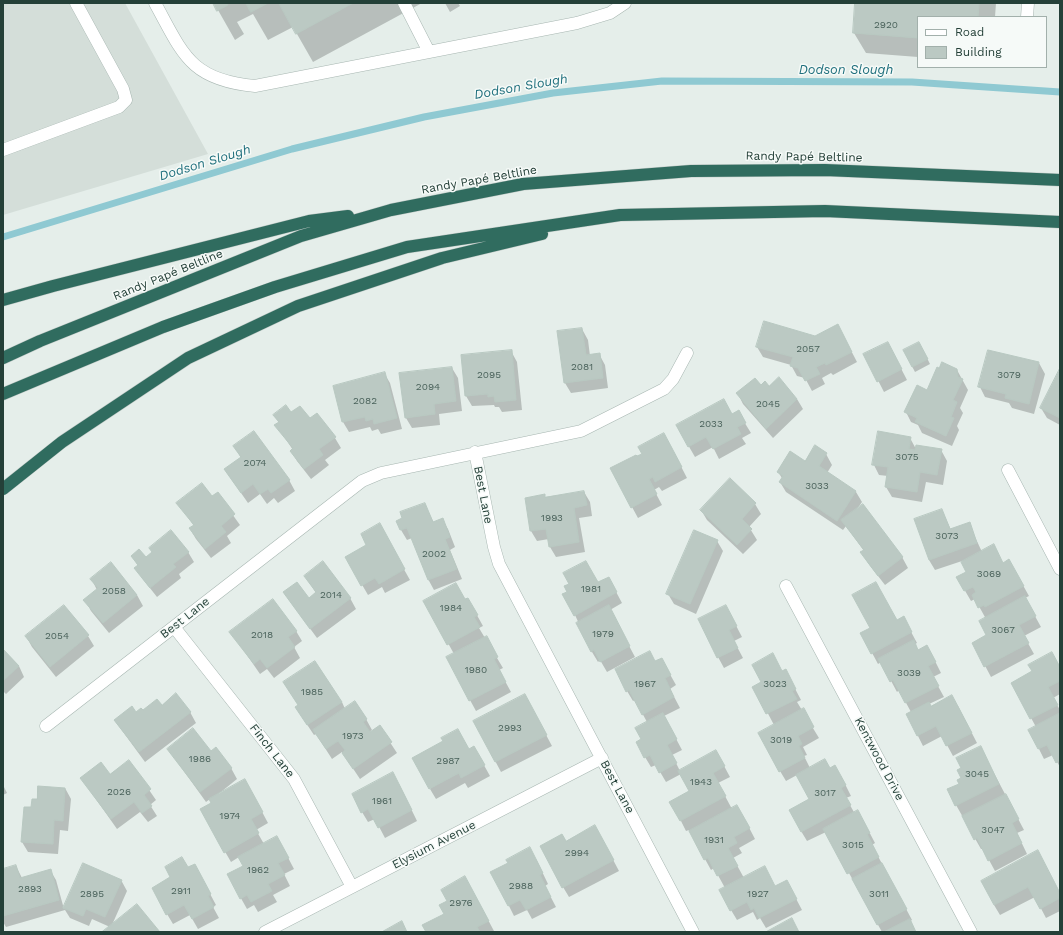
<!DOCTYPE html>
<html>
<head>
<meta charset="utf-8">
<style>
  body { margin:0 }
  #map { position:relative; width:1063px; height:935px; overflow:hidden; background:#e5eeea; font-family:"Work Sans",sans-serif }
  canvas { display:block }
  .frame { position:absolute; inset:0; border:4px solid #244038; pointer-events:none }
  .legend { position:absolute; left:917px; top:16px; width:130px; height:52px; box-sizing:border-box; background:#f6faf8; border:1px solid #a2b0ab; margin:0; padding:5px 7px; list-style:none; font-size:12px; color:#244038 }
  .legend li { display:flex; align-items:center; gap:8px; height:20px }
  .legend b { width:20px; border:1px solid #a2b0ab }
</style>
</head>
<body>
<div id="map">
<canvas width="1063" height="935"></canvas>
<div class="frame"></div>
<ul class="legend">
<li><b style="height:5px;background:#fff"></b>Road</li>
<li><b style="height:11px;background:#bbc9c3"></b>Building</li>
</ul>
</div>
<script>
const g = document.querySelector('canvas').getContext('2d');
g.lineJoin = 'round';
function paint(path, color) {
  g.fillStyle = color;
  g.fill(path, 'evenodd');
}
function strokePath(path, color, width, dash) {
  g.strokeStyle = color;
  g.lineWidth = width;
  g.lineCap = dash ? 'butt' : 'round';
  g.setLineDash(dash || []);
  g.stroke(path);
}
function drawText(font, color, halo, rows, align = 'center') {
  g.font = font + ' "Work Sans",sans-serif';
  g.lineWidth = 3;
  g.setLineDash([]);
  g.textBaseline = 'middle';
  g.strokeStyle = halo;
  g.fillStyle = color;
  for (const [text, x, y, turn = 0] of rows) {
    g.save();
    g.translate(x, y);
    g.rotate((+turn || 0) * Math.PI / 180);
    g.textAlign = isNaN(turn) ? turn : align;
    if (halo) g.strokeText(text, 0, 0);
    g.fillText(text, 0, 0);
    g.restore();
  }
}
const built = new Path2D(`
  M3 3H125L208 154 3 215Z`);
const shadow = new Path2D(`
  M214 3H422L313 62 293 27 268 40 253 14 237 22 244 34 235 40Z
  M445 3H458L460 6 450 12Z
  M856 3H996L995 17H918V57L866 53 854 33Z
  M582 329 588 340 590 356 599 354 605 365 608 388 571 393 565 383Z
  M843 335 857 362 833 375 831 373 822 378 825 384 812 391 805 378 797 376 791 365 763 357 757 347 815 337Z
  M922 348 930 364 915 372 904 351Z
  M511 351 517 362 522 410 502 412 499 407H495L494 405 472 406 466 396 462 356Z
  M989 351 1039 363 1045 374 1034 414 1012 408 1009 403 985 397 980 387Z
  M893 353 907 380 884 392 865 355Z
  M452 368 458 378 462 411 439 414 440 425 412 428 406 418 401 374Z
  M957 370 968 390 960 408 963 413 957 426 959 430 952 446 922 433 918 425 911 422 906 412 927 391Z
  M1060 370V425L1047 418 1041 408Z
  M384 373 390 383 402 429 381 434 378 429 372 431 370 427 349 432 343 422 334 386Z
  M761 387 797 399 803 409 773 438 743 404 738 394Z
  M738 412 751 433 742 438 746 444 719 459 713 447 695 457 677 426 732 415Z
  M274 415 309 420 335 438 341 448 325 460 329 465 311 479 297 461 291 451 293 450 276 425 279 423Z
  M910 438 916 449 941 450 947 461 943 485 926 482 922 502 892 497 886 487 888 476 879 475 874 465Z
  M670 445 687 478 662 491 659 487 654 490 662 505 638 518 632 507 637 458Z
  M235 447 289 480 295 491 278 503 274 498 267 504 260 494 248 503 225 470 241 458Z
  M826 454 832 465 827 473 856 492 862 502 857 509 902 557 908 568 885 585 868 563 862 553 864 551 846 526 843 530 786 492 780 482 782 478 778 472Z
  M730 480 755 504 761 514 749 527 757 540 743 554 707 520 701 510Z
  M584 492 590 502 592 516 579 518 585 552 556 557 550 547 549 539 537 541 531 531 526 498 544 496 546 498Z
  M217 493 240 525 227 536 231 543 211 558 196 539 190 529 194 526 178 503 212 498Z
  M424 504 434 523 442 519 448 529 455 547 450 550 462 579 434 590 428 579 412 538 407 540 401 530 403 519Z
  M942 510 951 530 969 524 982 552 1015 571 1029 596 1025 598 1041 627 1024 636 1034 654 991 677 973 643 988 636 986 619 975 599 971 601 957 577 968 572 962 561 935 570 929 560Z
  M379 525 410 580 385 593 382 587 368 595 346 557 368 545Z
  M717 541 723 551 696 614 674 604 668 594Z
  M188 552 194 562 179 574 181 578 157 597 142 578 136 568 138 566 132 556 145 558Z
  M110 564 137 595 143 606 109 633 91 611 85 600 97 590 92 580Z
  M305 576 350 598 356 609 317 638 284 593 309 599 316 593Z
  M598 584 614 588 622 603 610 610 635 657 607 672 600 660 598 662 592 652 575 615Z
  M468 599 483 626 479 628 503 668 499 670 511 692 476 711 447 658 454 654 425 601Z
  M64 606 88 636 94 646 56 677 32 647 26 636Z
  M731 616 742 637 734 641 743 658 724 668 718 657Z
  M897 621 909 628 917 643 915 644 918 651 933 657 941 673 933 677 944 697 929 704 931 707 958 706 977 743 953 756 942 736 923 746 918 736 911 712 899 690 897 692 881 662 878 664 862 634Z
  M296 631 302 641 294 647 300 658 274 678 267 669 260 674 231 632Z
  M3 650 19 666 24 677 6 694 3 691Z
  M655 662 667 669 676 685 670 689 680 708 664 716 682 750 672 755 680 771 716 751 730 777 718 783 732 809 743 816 755 839 739 848 742 853 733 858 744 878 792 891 802 910 766 928 760 918 757 920 753 912 737 920 731 910 725 888 714 868 711 870 689 830 686 831 681 821 671 802 690 791 681 774 666 782 656 765 651 767 645 757 642 740 647 722 635 700 633 701 627 691Z
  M1060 668V694L1053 698 1060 710V767L1053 755 1044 759 1039 749 1029 731 1036 727 1012 683Z
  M783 672 791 681 801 700 797 702 819 738 803 747 807 755 804 756 810 768 829 769 841 776 851 796 846 798 855 814 864 822 875 843 872 845 912 920 910 921 916 932H882L826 832 807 841 801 831 811 800 797 775 786 781 780 771 774 725 754 687Z
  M284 683 342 702 345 709 366 719 372 730 369 732 370 734 380 727 397 753 360 779 342 752 332 759 316 734 314 735 296 708 299 706Z
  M530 705 552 746 501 772 474 721Z
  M162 706 190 712 196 723 145 762 115 721Z
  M168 749 211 752 231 768 237 779 216 796 245 780 268 823 256 830 264 844 283 848 294 869 284 874 290 886 273 895 277 902 258 912 254 905 247 909 228 875 244 866 239 857 231 862 201 810 213 803 210 799 206 802Z
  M469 750 480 758 490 776 468 788 465 783 436 799 430 789Z
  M986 758 1024 830 1017 833 1027 854 995 871 983 849H981L956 805 960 784Z
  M129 761 156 800 150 805 157 816 148 822 140 812 117 829 81 778 110 775Z
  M399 784 417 821 385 838 375 819 368 822 362 812Z
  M3 785 7 793 3 795Z
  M65 788 71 799 68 831 60 830 58 854 28 852 22 842 32 808 38 800Z
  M601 837 619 871 569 897 563 887 566 842Z
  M1037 852 1060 894V911L1046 918 1035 897 1000 915 994 905Z
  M536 859 548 884 545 886 556 907 532 919 527 910 514 916 492 872Z
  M83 864 121 880 127 891 112 925 159 932H103L110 927 92 919 89 926 70 918 65 910 6 927 3 922V870L16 866 22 878 50 870 56 880 64 909Z
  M188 869 200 875 216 905 213 907 219 918 198 929 190 915 173 924 167 914 172 878Z
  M471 888 494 931 427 932Z`);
const stream = new Path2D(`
  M3 237 292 149 424 117 553 93 662 81 912 82 1060 92`);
const building = new Path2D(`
  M213 3H227L228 5 217 11Z
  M246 3H268L251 12Z
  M279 3H353L296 34Z
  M855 3H979L978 17H918V38L853 33Z
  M764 321 815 336 838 324 852 352 826 365 825 363 816 367 820 374 805 381 798 368 790 366 793 357 756 347Z
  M582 328 586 355 600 353 603 378 564 383 557 331Z
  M888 342 902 369 877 382 863 354Z
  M919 342 928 359 912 367 903 350Z
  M512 350 516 400 495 402 494 396 488 397V394L465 396 461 355Z
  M988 350 1039 362 1029 404 1005 398 1006 394 978 387Z
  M942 362 957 369 958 377 963 379 953 400 957 402 951 417 954 418 946 436 915 422 917 418 904 412 917 385 927 390 937 367 939 368Z
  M452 367 456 401 434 404 435 414 405 418 399 373Z
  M1060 368V418L1040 408Z
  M385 372 397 418 374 424 373 419 366 421 365 417 342 422 333 386Z
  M779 377 797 399 766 429 736 393 755 378 761 385 765 381 769 386Z
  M724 399 732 414 739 410 746 423 737 427 741 434 713 449 706 437 688 447 676 425Z
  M286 405 291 412 300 406 310 418 317 413 336 437 319 449 323 455 304 469 290 451 293 448 274 425 279 422 273 415Z
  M254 431 290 480 271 493 268 489 260 494 253 484 241 493 224 469 241 457 233 446Z
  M878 431 911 437 909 449 915 450 916 445 942 449 937 475 920 472 917 492 885 487 888 467 872 465Z
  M664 433 682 467 655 482 653 477 649 479 657 494 631 508 610 468 636 455 637 456 642 454 638 447Z
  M815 445 827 453 819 466 856 491 837 521 779 482 783 476 777 472 790 451 805 461Z
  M730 478 756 503 742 519 752 529 737 545 700 510Z
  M202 483 212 496 218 492 235 514 221 526 226 532 205 549 189 528 194 525 176 503Z
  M584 491 587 505 574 508 579 542 549 547 546 529 530 531 525 498 545 494V497Z
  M425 503 433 522 443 518 450 537 445 539 457 569 428 580 407 528 400 530 396 521 402 518 400 512Z
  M863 504 903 557 878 576 860 552 864 550 841 520Z
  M942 509 950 529 970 522 977 543 929 560 914 519Z
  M380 523 405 569 379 584 375 578 361 586 345 557 366 545 361 534Z
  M171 530 189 552 173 564 176 567 150 588 134 568 138 565 131 556 139 549 146 557 152 552 149 548Z
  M694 530 718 540 690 604 666 594Z
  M994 544 1003 563 1009 559 1024 586 985 607 984 605 978 608 972 595 976 592 973 587 964 591 956 577 966 572 961 562Z
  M323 561 351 598 310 629 283 592 297 582 309 598 316 592 304 576Z
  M586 561 598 582 609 577 617 592 574 616 562 594 567 592 564 586 569 584 563 573Z
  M111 562 137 595 103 623 83 600 98 588 90 579Z
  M876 582 897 620 904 616 912 632 871 654 860 633 870 628 852 595Z
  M456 583 465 599 468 598 478 615 474 617 480 627 447 645 423 601Z
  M1025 596 1036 616 1019 625 1029 643 984 667 972 643 986 635 979 621Z
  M273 599 297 631 288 637 295 647 267 668 260 659 254 664 229 632Z
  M64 605 89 635 50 667 25 636Z
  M609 605 630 646 600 662 594 650 591 652 576 623Z
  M726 605 737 626 729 630 738 648 717 658 698 619Z
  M487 636 498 657 494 659 506 682 469 701 446 657Z
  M914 640 918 650 927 645 936 662 928 666 939 686 905 703 893 680 890 682 878 659Z
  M3 649 19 666 3 681Z
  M650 651 655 661 662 658 671 675 665 678 674 697 642 715 629 690 626 692 615 669Z
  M1052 652 1060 667V681L1048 687 1058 705 1030 719 1011 683 1032 671 1028 665Z
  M773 653 782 671 786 669 796 689 792 691 797 699 766 714 752 687 761 682 752 665Z
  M315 661 342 702 307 725 295 707 298 705 283 682Z
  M176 693 191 712 139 752 114 720 132 706 136 712 141 708 143 710 157 699 162 705Z
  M525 694 547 735 495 762 473 721Z
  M952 695 972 733 946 746 936 726 917 736 906 714 929 702 931 706Z
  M355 701 367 719 363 722 370 732 380 725 392 742 353 769 342 753 345 750 338 741 326 749 313 730Z
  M804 708 814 727 798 736 802 744 799 746 805 758 779 772 758 733Z
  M663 713 677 739 667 745 677 763 659 773 650 755 644 758 636 742 641 739 635 728Z
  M1060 713V760L1056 763 1047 745 1038 749 1028 730Z
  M193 728 211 751 216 747 232 768 200 792 167 749Z
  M458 729 469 749 474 746 485 765 461 778 459 773 429 789 412 758 443 741 441 738Z
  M981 746 999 784 955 806 947 789 959 784 957 780 961 778 957 770 961 768 956 758Z
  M716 750 725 766 713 773 726 796 680 821 669 802 689 791 678 771Z
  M825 759 830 768 835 765 846 785 841 788 851 805 801 832 789 810 809 799 796 775Z
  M129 760 151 789 144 795 152 806 142 813 134 802 111 819 80 778 101 762 110 774Z
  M393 772 412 810 378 828 368 809 361 813 352 794Z
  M245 779 263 812 251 819 259 833 224 853 200 809 211 803 209 799Z
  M38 786 65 788 63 821 54 820 53 844 21 842 24 807H31L32 799H37Z
  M1006 794 1019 819 1012 823 1022 843 988 861 977 838 974 840 962 816Z
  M737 805 750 828 734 837 737 843 728 848 738 866 717 876 708 858 704 860 689 831Z
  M858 810 870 833 867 834 879 857 847 874 823 829Z
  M595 825 614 860 562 888 540 846 562 834 566 841Z
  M277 836 289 858 278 863 285 875 268 884 272 891 251 902 247 895 240 899 227 874 243 866 238 857Z
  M530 847 543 873 540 875 551 897 526 910 520 900 508 906 490 872 508 863 506 860Z
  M1038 850 1060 893V898L1040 909 1028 887 994 905 981 881Z
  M182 857 188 867 195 864 211 894 208 896 214 907 192 919 184 905 166 915 152 888 170 877 165 867Z
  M83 863 122 880 105 917 86 909 83 916 63 908Z
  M882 863 907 909 877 925 852 879Z
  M16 865 20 878 51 869 59 900 3 916V869Z
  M765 866 775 886 787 880 797 899 759 918 754 908 751 910 747 902 730 911 719 890Z
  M465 876 489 921 477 927 480 932H426L422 925 444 914 439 905 447 901 441 890Z
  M137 904 160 932H102Z
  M792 918 799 932H766Z
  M910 919 916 932H884Z
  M402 921 407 932H382Z`);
const minor = new Path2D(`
  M155 3C183 54 190 80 255 86L577 23 610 13 625 3
  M404 3 429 52
  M1027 17 1028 3
  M3 150 119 107 126 100 123 89 76 3
  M475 452 494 547 499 564 693 932
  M1008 470 1060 569
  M786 586 971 932
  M174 627 294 779 352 887
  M46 726 362 481 381 473 581 431 664 389 673 379 687 353
  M265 932 602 758`);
const highway = new Path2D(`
  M3 300 53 286 309 221 348 216
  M3 358 40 341 301 236 391 210 523 184 691 171 825 170 1060 180
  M3 394 163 327 275 287 407 247 620 215 825 211 1060 222
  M3 489 62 442 188 358 298 306 442 258 542 234`);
const numberNames = [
  ["2920",886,25],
  ["2057",808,349],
  ["2081",582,367],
  ["2095",489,375],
  ["3079",1009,375],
  ["2094",428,387],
  ["2082",365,401],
  ["2045",768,404],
  ["2033",711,424],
  ["3075",907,457],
  ["2074",255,463],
  ["3033",817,486],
  ["1993",552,518],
  ["3073",947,536],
  ["2002",434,554],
  ["3069",989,574],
  ["1981",591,589],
  ["2058",114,591],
  ["2014",331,595],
  ["1984",451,608],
  ["3067",1003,630],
  ["1979",603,634],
  ["2018",262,635],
  ["2054",57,636],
  ["1980",476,670],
  ["3039",909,673],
  ["1967",645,684],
  ["3023",775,684],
  ["1985",312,692],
  ["2993",510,728],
  ["1973",353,736],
  ["3019",781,740],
  ["1986",200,759],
  ["2987",448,761],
  ["3045",977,774],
  ["1943",701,782],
  ["2026",119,792],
  ["3017",825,793],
  ["1961",382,801],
  ["1974",230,816],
  ["3047",993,830],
  ["1931",714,840],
  ["3015",853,845],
  ["2994",577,853],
  ["1962",258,870],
  ["2988",521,886],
  ["2893",30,889],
  ["2911",181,891],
  ["2895",92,894],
  ["1927",758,894],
  ["3011",879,894],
  ["2976",461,903]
];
const streetNames = [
  ["Randy Papé Beltline",804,157,1],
  ["Randy Papé Beltline",479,180,-10],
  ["Randy Papé Beltline",168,275,-22],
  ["Best Lane",483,495,79],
  ["Best Lane",185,618,-38],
  ["Finch Lane",272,751,52],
  ["Kentwood Drive",879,759,62],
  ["Best Lane",617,787,62],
  ["Elysium Avenue",434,845,-27]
];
const waterNames = [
  ["Dodson Slough",846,70],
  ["Dodson Slough",521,87,-10],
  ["Dodson Slough",205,163,-17]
];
paint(built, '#d4ded9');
paint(shadow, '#0003');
strokePath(stream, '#8fc9d2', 7);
paint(building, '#bbc9c3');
strokePath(building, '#b8c8c1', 1);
strokePath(minor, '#a7b6b1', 13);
strokePath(highway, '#c2cac7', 13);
strokePath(minor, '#fff', 12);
strokePath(highway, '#306c5f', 12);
drawText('10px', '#4a625b', null, numberNames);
drawText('12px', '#244038', '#f6faf8', streetNames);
drawText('italic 13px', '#1f6f7c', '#f6faf8', waterNames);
</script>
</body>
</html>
